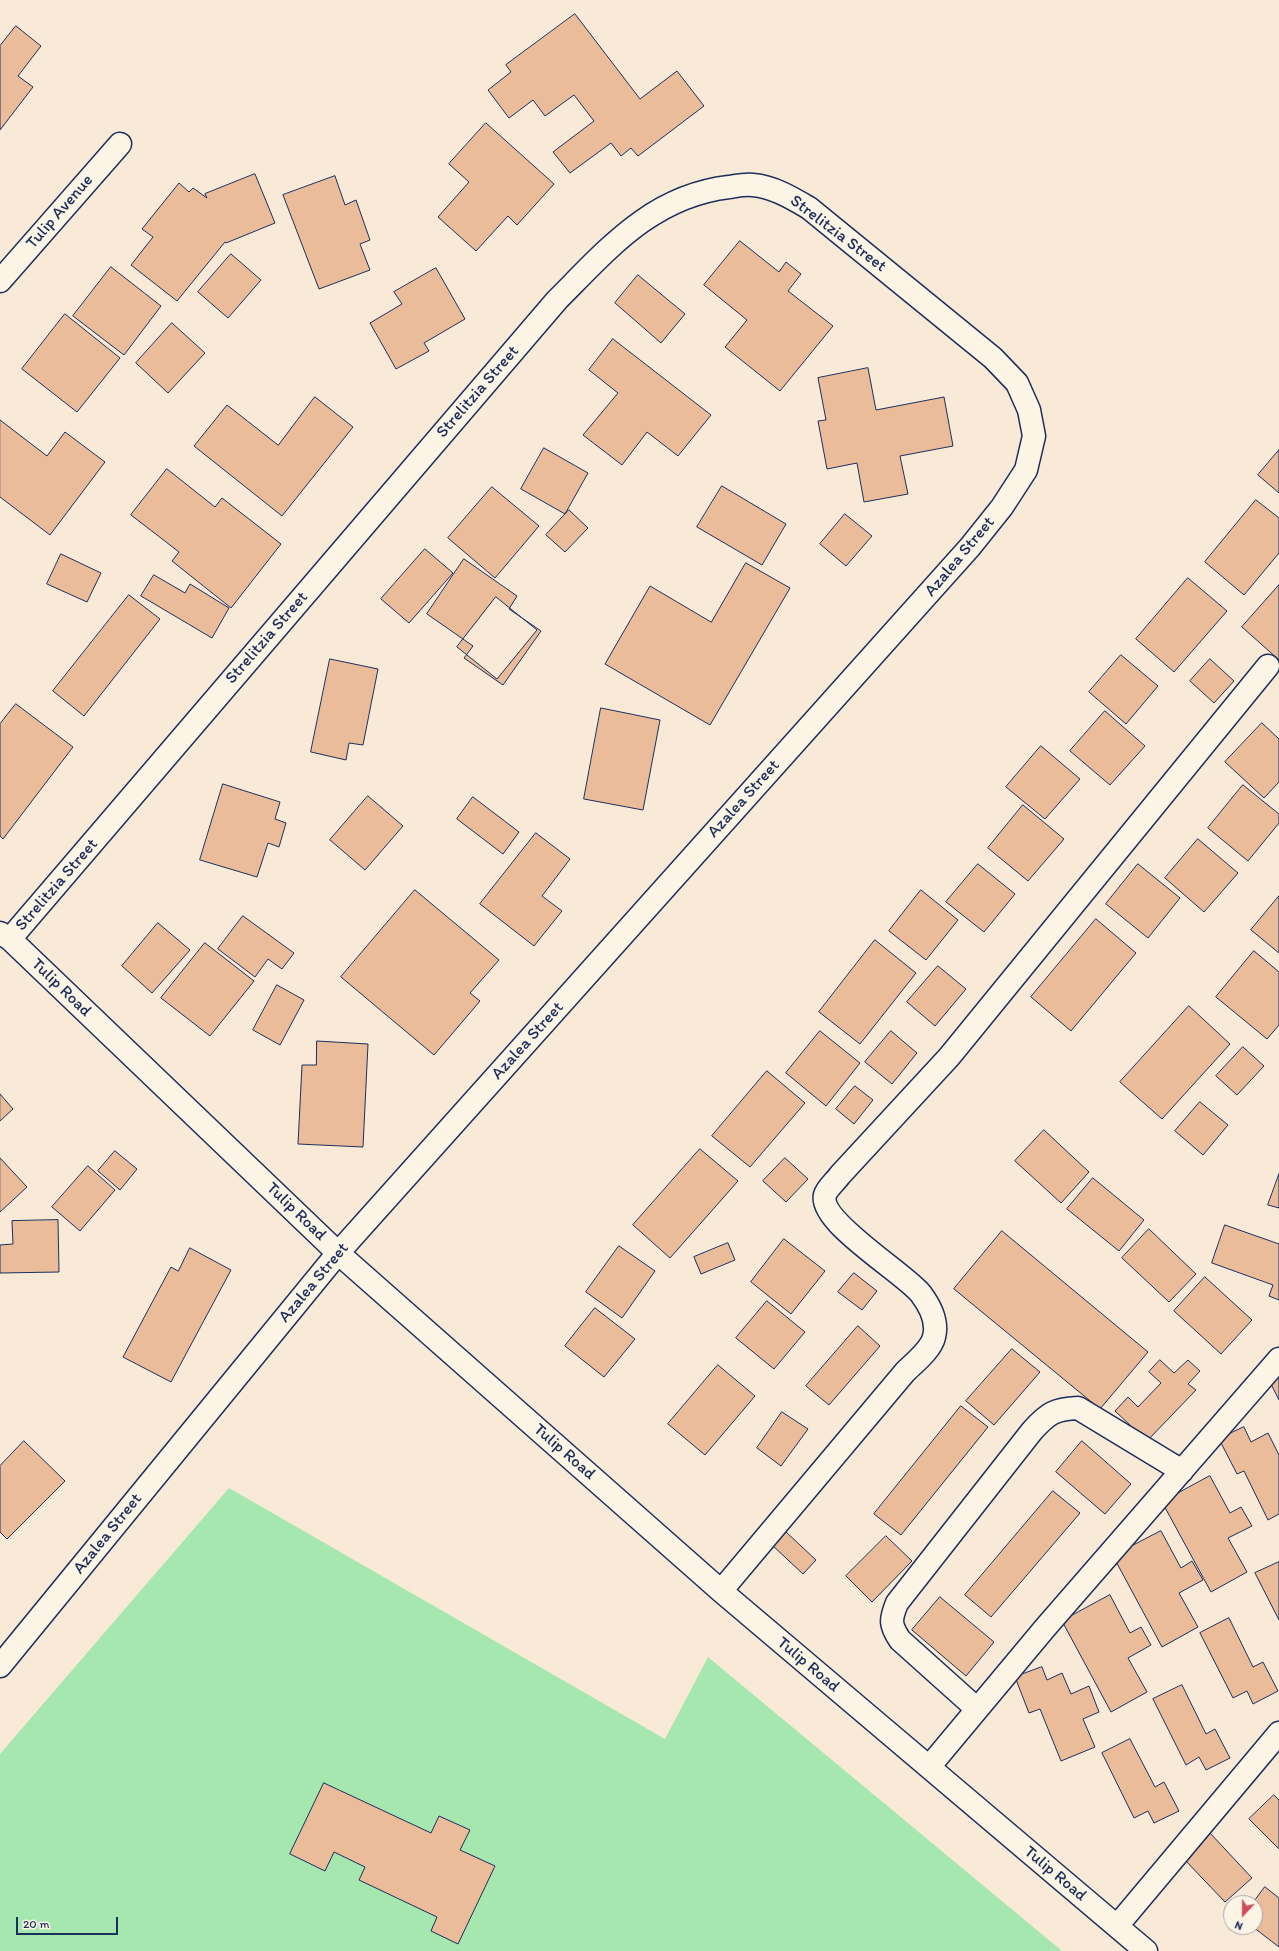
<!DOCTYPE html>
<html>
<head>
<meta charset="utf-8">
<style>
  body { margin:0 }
  #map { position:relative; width:1279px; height:1951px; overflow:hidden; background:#f8ead6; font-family:Itim,sans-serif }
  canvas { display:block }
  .north { position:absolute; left:1223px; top:1895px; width:40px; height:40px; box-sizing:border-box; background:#fcf5e5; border:1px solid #a2a6af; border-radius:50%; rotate:202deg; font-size:11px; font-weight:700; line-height:16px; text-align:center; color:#1b2f5e }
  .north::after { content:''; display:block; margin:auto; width:14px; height:18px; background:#d1495b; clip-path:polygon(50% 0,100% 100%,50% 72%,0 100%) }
  .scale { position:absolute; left:16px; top:1917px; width:102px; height:18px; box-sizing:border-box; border:2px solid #1b2f5e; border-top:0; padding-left:5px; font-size:12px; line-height:14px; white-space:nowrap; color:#1b2f5e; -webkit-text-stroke:3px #fcf5e5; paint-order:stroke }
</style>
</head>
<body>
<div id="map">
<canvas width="1279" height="1951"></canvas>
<div class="north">N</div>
<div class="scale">20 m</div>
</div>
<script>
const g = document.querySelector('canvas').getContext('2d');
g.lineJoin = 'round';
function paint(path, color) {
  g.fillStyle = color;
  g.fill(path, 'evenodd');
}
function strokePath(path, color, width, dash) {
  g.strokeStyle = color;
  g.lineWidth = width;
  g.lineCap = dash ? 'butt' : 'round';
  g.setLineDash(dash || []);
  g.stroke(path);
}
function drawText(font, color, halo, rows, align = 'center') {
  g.font = font + ' Itim,sans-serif';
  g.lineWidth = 3;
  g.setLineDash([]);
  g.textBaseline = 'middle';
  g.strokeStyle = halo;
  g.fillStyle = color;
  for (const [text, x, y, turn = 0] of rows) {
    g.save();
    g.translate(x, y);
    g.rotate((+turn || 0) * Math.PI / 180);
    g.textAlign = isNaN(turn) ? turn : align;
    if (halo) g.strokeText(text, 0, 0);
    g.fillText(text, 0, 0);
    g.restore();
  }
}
const green = new Path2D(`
  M229 1488 665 1739 708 1657 1062 1951H0V1754Z`);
const building = new Path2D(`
  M575 14 640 99 677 71 704 106 638 156 631 148 621 156 611 143 570 173 553 152 594 121 574 95 545 116 533 100 509 118 488 90 511 72 506 65Z
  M16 26 41 46 18 76 33 87 0 130V46Z
  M486 123 554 184 517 225 508 216 476 251 438 217 469 182 449 164Z
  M255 174 275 223 226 243 225 242 177 301 131 265 153 237 142 229 179 183 189 192 193 188 207 198 205 194Z
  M335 176 345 205 356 200 370 240 360 244 370 270 319 289 283 195Z
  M740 241 779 272 786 262 801 274 788 291 833 326 780 391 725 347 747 320 704 285Z
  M231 254 261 280 228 318 198 292Z
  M111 267 161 306 124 355 73 316Z
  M436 268 465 319 424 343 429 351 396 369 370 323 402 304 394 292Z
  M638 275 685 314 661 343 615 303Z
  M65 314 120 358 77 412 22 369Z
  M172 323 205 353 168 393 136 363Z
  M613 339 711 415 678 456 647 432 622 465 583 435 618 393 589 370Z
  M868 368 876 410 944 397 953 446 900 456 908 494 864 502 857 463 827 469 818 421 826 420 818 378Z
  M315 397 353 427 282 516 194 446 227 405 278 445Z
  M0 420 47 456 65 432 105 462 50 535 0 497Z
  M544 448 588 473 565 514 521 489Z
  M1279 450V493L1258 475Z
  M167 469 215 507 222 498 281 544 231 608 172 561 179 552 131 515Z
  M722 486 786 524 762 565 697 527Z
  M492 487 539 526 495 578 448 538Z
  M1256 500 1279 518V553L1244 595 1205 562Z
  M569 510 588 528 565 552 546 535Z
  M845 514 872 536 846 566 820 544Z
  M425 549 453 573 409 623 381 599Z
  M61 554 101 573 87 602 47 584Z
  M464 559 517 596 509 609 541 631 503 685 464 658 473 646 427 614Z
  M746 563 790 588 710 725 605 664 650 586 711 622Z
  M154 575 185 593 190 584 229 608 212 638 141 596Z
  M1188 578 1227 611 1174 672 1136 639Z
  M1279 585V660L1242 627Z
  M129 595 160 619 84 716 53 691Z
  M496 597 537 630 497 679 457 647Z
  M1121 655 1158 686 1126 724 1089 692Z
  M330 659 378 669 363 745 349 743 346 760 311 752Z
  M1210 659 1234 681 1214 703 1190 681Z
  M16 704 73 747 3 839 0 836V724Z
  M601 708 660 720 643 810 584 799Z
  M1105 711 1145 746 1110 785 1070 751Z
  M1262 723 1279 739V782L1264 798 1225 762Z
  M1041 746 1080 779 1045 819 1006 787Z
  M223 784 280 802 275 819 286 823 279 847 268 843 257 877 200 860Z
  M1243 785 1279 814V823L1248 861 1208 828Z
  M368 796 403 826 365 870 330 840Z
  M473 797 519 832 503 854 457 819Z
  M1023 805 1064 839 1028 881 988 848Z
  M536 833 570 859 542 896 562 911 534 946 480 904Z
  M1198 839 1238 873 1204 912 1165 878Z
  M978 864 1015 894 984 932 946 902Z
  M1138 864 1180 898 1148 938 1106 904Z
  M415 890 499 960 470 993 480 1001 434 1055 341 977Z
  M921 890 958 920 926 960 889 931Z
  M1279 896V953L1251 930Z
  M243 916 294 953 282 969 268 959 255 977 218 949Z
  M1096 919 1136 953 1071 1031 1031 997Z
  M158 923 190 950 152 993 122 966Z
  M875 940 916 973 860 1044 819 1012Z
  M205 943 254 981 210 1036 161 998Z
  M1254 951 1279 972V1025L1267 1039 1216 997Z
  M938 966 966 989 935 1026 907 1002Z
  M277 985 304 1000 280 1045 253 1030Z
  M1189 1006 1230 1044 1162 1119 1120 1082Z
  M820 1031 860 1063 826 1106 786 1073Z
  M891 1031 917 1053 892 1084 865 1062Z
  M317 1041 368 1044 363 1147 298 1144 302 1065H316Z
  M1243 1047 1264 1066 1237 1095 1216 1076Z
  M767 1071 805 1103 750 1167 712 1136Z
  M855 1086 873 1100 854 1124 836 1109Z
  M0 1094 13 1109 0 1121Z
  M1200 1102 1228 1125 1203 1155 1175 1131Z
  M1044 1130 1089 1172 1061 1203 1015 1161Z
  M700 1149 738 1181 670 1258 633 1225Z
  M115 1151 137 1169 120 1190 98 1171Z
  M0 1158 27 1187 0 1212Z
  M785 1158 808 1179 786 1202 763 1181Z
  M88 1166 115 1190 80 1231 52 1207Z
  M1279 1174V1208L1268 1205Z
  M1093 1178 1144 1220 1119 1251 1067 1209Z
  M58 1220 59 1272 0 1273V1245L13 1244 12 1221Z
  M1225 1225 1279 1244V1300L1269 1296 1273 1285 1212 1263Z
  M1149 1229 1196 1274 1169 1302 1122 1258Z
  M1002 1231 1148 1352 1100 1409 954 1289Z
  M784 1239 825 1271 791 1314 751 1282Z
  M728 1243 735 1260 701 1274 694 1257Z
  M619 1246 655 1271 622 1318 586 1292Z
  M190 1248 231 1270 171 1382 123 1357 171 1267 178 1271Z
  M854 1273 877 1291 862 1310 838 1292Z
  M1205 1277 1252 1320 1221 1354 1174 1311Z
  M767 1301 805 1332 774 1369 736 1338Z
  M595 1308 635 1339 604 1377 565 1346Z
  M858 1326 880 1346 829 1405 806 1386Z
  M1012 1349 1040 1372 994 1425 966 1401Z
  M1160 1360 1174 1373 1188 1360 1200 1371 1188 1384 1196 1390 1147 1441 1115 1411 1128 1397 1138 1407 1161 1383 1149 1372Z
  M718 1365 755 1396 705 1455 668 1424Z
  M1279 1376V1400L1269 1380Z
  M961 1406 988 1427 901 1535 874 1514Z
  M782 1412 808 1429 781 1466 757 1448Z
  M1244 1427 1251 1442 1268 1433 1279 1455V1514L1268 1520 1244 1471 1237 1474 1219 1439Z
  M24 1441 65 1481 7 1539 0 1532V1466Z
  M1082 1441 1131 1484 1105 1514 1056 1472Z
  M1210 1476 1230 1513 1241 1507 1252 1526 1228 1538 1247 1572 1211 1592 1162 1502Z
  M1053 1491 1080 1513 991 1617 965 1595Z
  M785 1531 816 1560 803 1574 772 1545Z
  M1161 1531 1181 1568 1192 1561 1203 1580 1179 1593 1198 1627 1162 1647 1113 1556Z
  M886 1536 912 1561 872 1602 846 1576Z
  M1279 1562V1620L1255 1573Z
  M1110 1595 1130 1633 1141 1627 1151 1645 1128 1658 1147 1692 1111 1712 1062 1621Z
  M940 1597 994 1642 966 1676 912 1630Z
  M1229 1618 1253 1667 1263 1662 1278 1691 1253 1704 1247 1691 1233 1698 1200 1633Z
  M1042 1667 1047 1680 1062 1673 1071 1694 1089 1686 1099 1712 1083 1719 1095 1747 1061 1761 1040 1709 1029 1713 1015 1677Z
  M1182 1685 1206 1734 1215 1729 1230 1758 1206 1770 1199 1757 1186 1765 1153 1699Z
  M1130 1739 1155 1787 1164 1782 1179 1811 1154 1823 1148 1811 1134 1818 1102 1753Z
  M324 1783 431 1833 439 1816 470 1830 460 1850 495 1866 458 1944 431 1931 437 1917 359 1880 365 1867 334 1852 325 1871 290 1854Z
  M1274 1795 1279 1800V1849L1249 1819Z
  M1210 1833 1252 1878 1225 1902 1183 1858Z
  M1265 1887 1279 1898V1947L1253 1927H1255V1903H1253Z`);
const minor = new Path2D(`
  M0 281 120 144
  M0 933 10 939 338 1253 721 1591 1146 1951
  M721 1591 905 1372C914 1363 931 1350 934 1337 938 1322 930 1306 921 1294 906 1274 818 1222 825 1195 827 1188 836 1181 840 1175L949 1057 1268 666
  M0 1666 338 1253 970 547 1002 507 1026 470 1034 436 1029 410 1017 383 993 358 809 208C792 198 774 187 753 185 745 184 736 186 729 187 652 196 608 249 557 300L10 939
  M977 1709 900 1640C890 1625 890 1620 897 1603L1032 1431C1048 1413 1055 1409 1078 1408L1182 1471
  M929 1767 1045 1628 1279 1359
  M1117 1926 1279 1733`);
const streetNames = [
  ["Tulip Avenue",60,212,-49],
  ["Strelitzia Street",838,234,37],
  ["Strelitzia Street",478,392,-49],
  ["Azalea Street",960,557,-50],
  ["Strelitzia Street",267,638,-49],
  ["Azalea Street",744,799,-48],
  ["Strelitzia Street",57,885,-49],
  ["Tulip Road",61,988,44],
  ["Azalea Street",528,1041,-48],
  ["Tulip Road",296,1212,44],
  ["Azalea Street",314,1283,-50],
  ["Tulip Road",564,1452,41],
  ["Azalea Street",108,1534,-51],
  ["Tulip Road",808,1665,40],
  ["Tulip Road",1055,1874,40]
];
paint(green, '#a6e7b0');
paint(building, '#eabc9a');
strokePath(building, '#1b2f5e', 1);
strokePath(minor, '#1b2f5e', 25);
strokePath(minor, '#fcf5e5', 22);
drawText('17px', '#1b2f5e', '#fcf5e5', streetNames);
</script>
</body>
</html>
